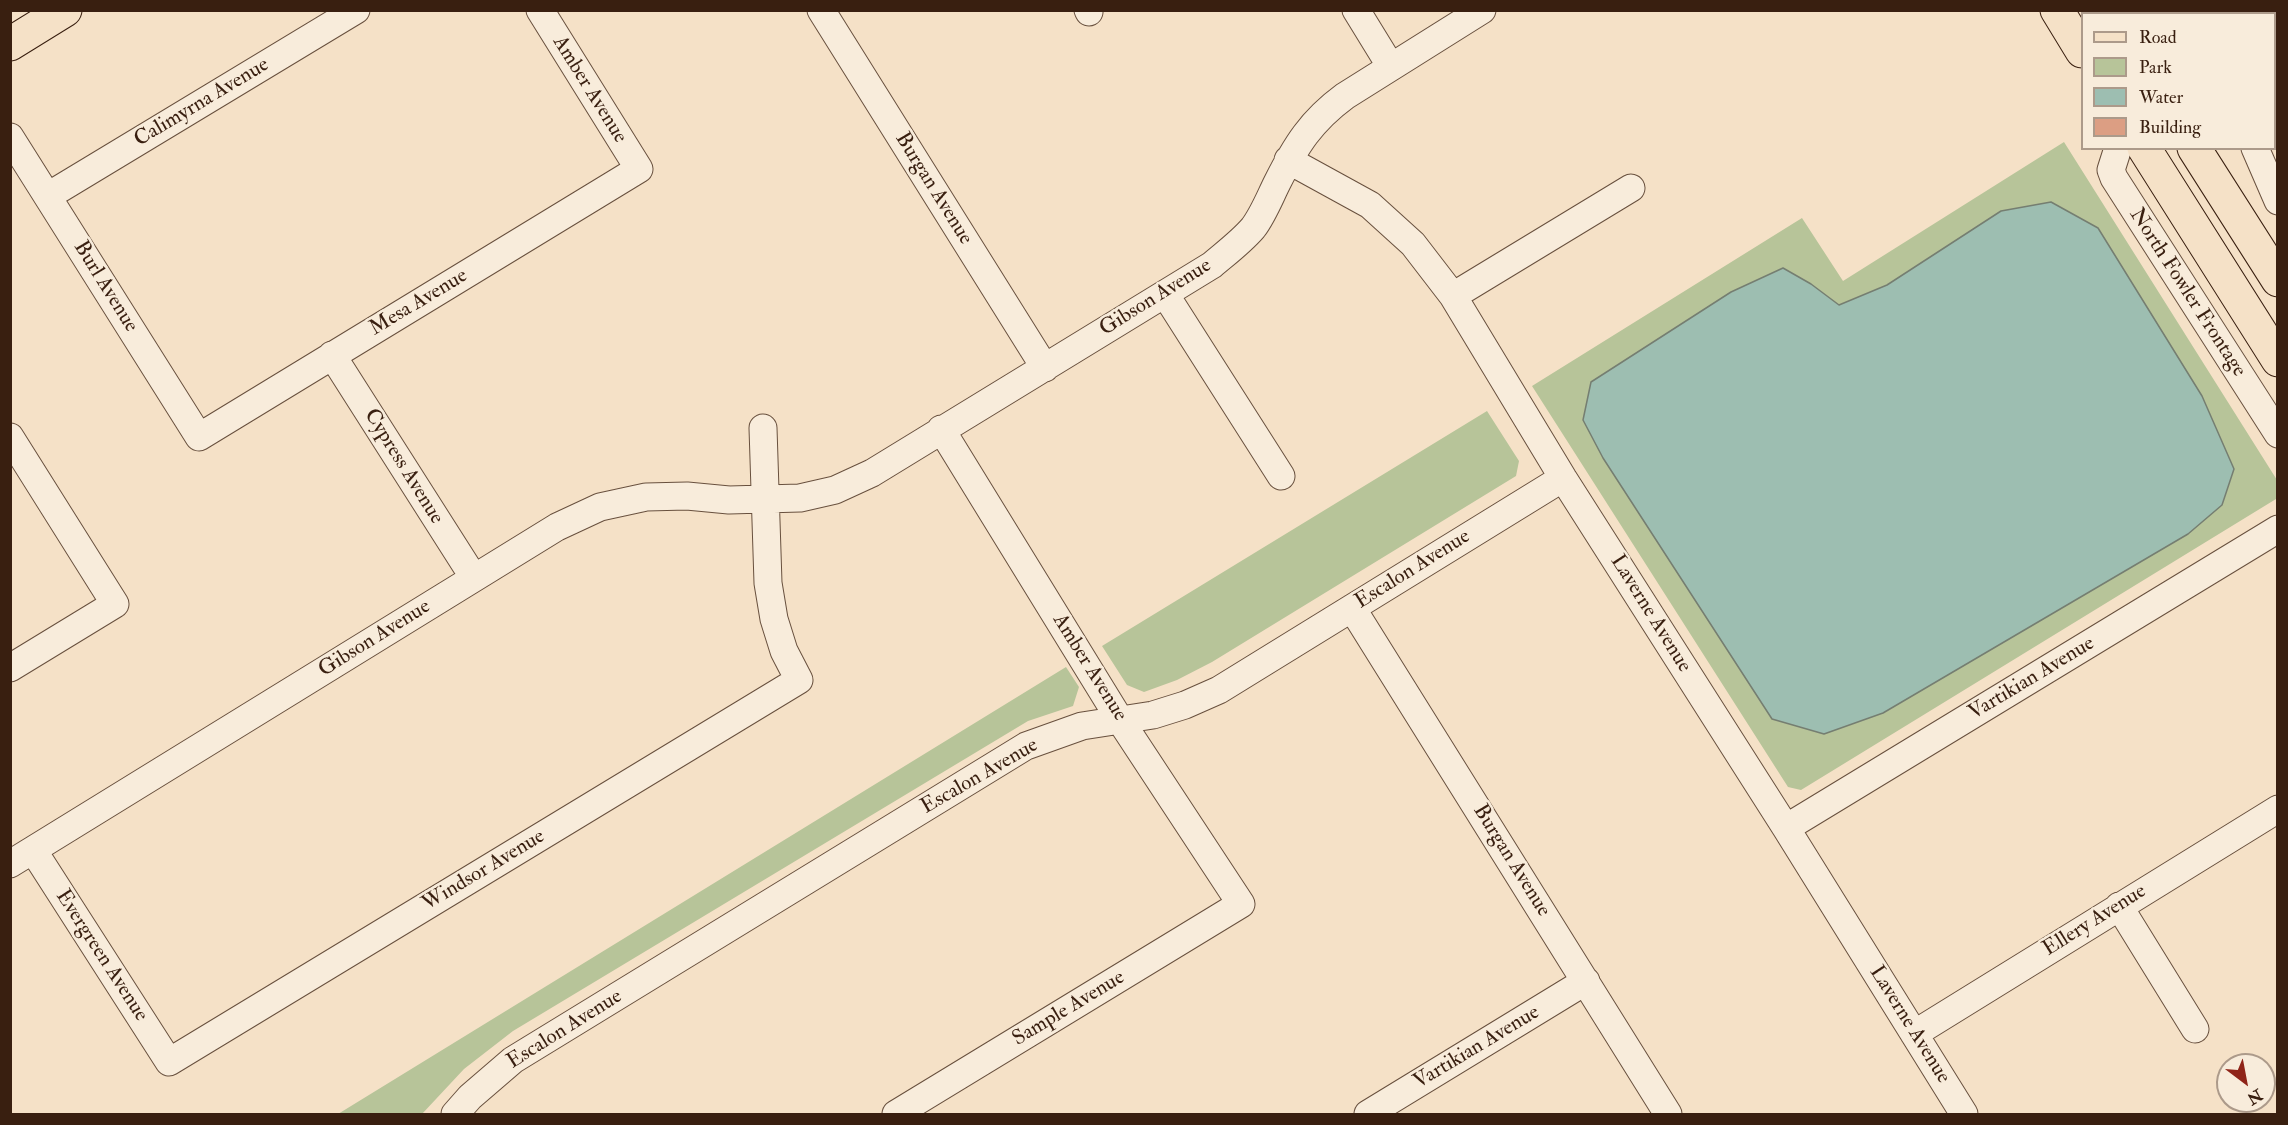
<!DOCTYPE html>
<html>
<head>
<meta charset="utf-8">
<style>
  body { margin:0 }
  #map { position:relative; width:2288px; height:1125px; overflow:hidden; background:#f5e1c7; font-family:"IM FELL Double Pica",serif }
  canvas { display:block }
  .frame { position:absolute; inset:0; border:12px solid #391f10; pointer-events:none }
  .legend { position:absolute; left:2081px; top:12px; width:195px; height:138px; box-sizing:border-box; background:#f8ecdb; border:2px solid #ac9a8a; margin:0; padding:8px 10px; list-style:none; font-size:18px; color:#391f10 }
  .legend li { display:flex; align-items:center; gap:12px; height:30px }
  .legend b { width:30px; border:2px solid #ac9a8a }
  .north { position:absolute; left:2216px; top:1053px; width:60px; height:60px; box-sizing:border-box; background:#f8ecdb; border:2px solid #ac9a8a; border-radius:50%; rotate:148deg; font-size:16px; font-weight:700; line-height:24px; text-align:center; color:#391f10 }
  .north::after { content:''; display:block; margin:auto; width:21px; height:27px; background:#8f2418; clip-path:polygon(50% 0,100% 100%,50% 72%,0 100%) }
</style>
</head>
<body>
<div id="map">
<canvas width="2288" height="1125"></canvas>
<div class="frame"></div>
<ul class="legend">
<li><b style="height:8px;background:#f5e1c7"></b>Road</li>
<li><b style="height:16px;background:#b7c499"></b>Park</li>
<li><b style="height:16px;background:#9dbeb1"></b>Water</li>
<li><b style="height:16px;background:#dc9e83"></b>Building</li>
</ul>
<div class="north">N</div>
</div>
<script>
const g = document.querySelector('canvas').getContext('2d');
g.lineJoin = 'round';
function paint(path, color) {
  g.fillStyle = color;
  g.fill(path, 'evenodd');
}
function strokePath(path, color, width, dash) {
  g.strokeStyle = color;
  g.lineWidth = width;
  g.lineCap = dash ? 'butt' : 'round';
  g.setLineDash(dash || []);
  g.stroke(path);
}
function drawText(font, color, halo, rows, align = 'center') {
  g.font = font + ' "IM FELL Double Pica",serif';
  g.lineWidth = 5;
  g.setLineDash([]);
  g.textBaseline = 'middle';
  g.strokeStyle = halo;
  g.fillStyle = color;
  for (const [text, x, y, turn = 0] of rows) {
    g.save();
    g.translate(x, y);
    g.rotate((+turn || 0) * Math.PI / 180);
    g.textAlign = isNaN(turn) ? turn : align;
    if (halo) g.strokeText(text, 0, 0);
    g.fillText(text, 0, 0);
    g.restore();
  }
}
const green = new Path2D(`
  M2064 142 2277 480 2276 499 1801 790 1788 787 1532 386 1802 218 1843 281Z
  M1487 411 1519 461 1516 476 1212 662 1177 680 1144 692 1127 685 1102 646Z
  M1066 667 1079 687 1073 706 1028 721 513 1031 464 1069 422 1114H338Z`);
const water = new Path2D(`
  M2051 202 2098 228 2202 396 2234 469 2222 505 2188 534 1883 713 1824 734 1772 719 1603 458 1583 420 1591 382 1731 292 1783 268 1811 284 1839 305 1887 285 2001 211Z`);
const building = new Path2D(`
  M2278 10V75L2274 77V14H2270Z
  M2278 75V127H2277L2274 121V77Z`);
const minor = new Path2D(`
  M821 10 1045 368
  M1088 10 1089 12
  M1356 10 1391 67
  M10 137 199 437 639 169 540 10
  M2118 148 2111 170 2114 178 2278 434
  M2255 148 2278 201
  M1288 160 1370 205 1413 244 1453 296 1563 478 1786 828 1964 1114
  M48 196 356 10
  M1165 294 1281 476
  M1453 296 1631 188
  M332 355 474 578
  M10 437 115 604 10 668
  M1352 608 1668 1114
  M1786 828 2278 529
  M33 850 169 1062 799 680 784 651 774 619 768 583 763 428
  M10 864 557 527 600 507 646 497 687 496 729 500 800 498 835 490 872 473 1212 265C1226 253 1241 242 1253 228 1263 215 1270 197 1277 183 1296 145 1311 121 1345 96L1482 10
  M2119 906 2195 1029
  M1914 1034 2278 809
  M455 1114 470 1097 513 1060 1026 746 1082 726 1153 715 1185 705 1219 690 1563 478
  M896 1114 1241 904 1120 720 941 429
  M1368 1114 1586 981`);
const major = new Path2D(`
  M2057 10 2082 51
  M2106 10 2108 14
  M10 44 65 10
  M2144 148 2278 360
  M2194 148 2278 280`);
const streetNames = [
  ["Amber Avenue",589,90,58],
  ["Calimyrna Avenue",202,103,-31],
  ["Burgan Avenue",933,189,58],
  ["Burl Avenue",105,287,58],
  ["North Fowler Frontage",2187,293,57],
  ["Gibson Avenue",1156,298,-32],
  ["Mesa Avenue",419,303,-31],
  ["Cypress Avenue",403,467,58],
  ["Escalon Avenue",1413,570,-32],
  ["Laverne Avenue",1650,614,58],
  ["Gibson Avenue",375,639,-32],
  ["Amber Avenue",1089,668,58],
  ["Vartikian Avenue",2032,679,-31],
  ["Escalon Avenue",980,777,-30],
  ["Burgan Avenue",1511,861,58],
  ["Windsor Avenue",484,871,-31],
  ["Ellery Avenue",2095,921,-32],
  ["Evergreen Avenue",101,956,57],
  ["Sample Avenue",1069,1009,-31],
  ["Laverne Avenue",1909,1025,58],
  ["Escalon Avenue",565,1030,-32],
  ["Vartikian Avenue",1477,1048,-31]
];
paint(green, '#b7c499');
paint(water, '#9dbeb1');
strokePath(water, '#757e71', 1.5);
paint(building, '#dc9e83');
strokePath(building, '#391f10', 1.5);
strokePath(minor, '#68503e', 29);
strokePath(major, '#391f10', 35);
strokePath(minor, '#f8ecdb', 27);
strokePath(major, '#f5e1c7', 33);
drawText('21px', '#391f10', '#f8ecdb', streetNames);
</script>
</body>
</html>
